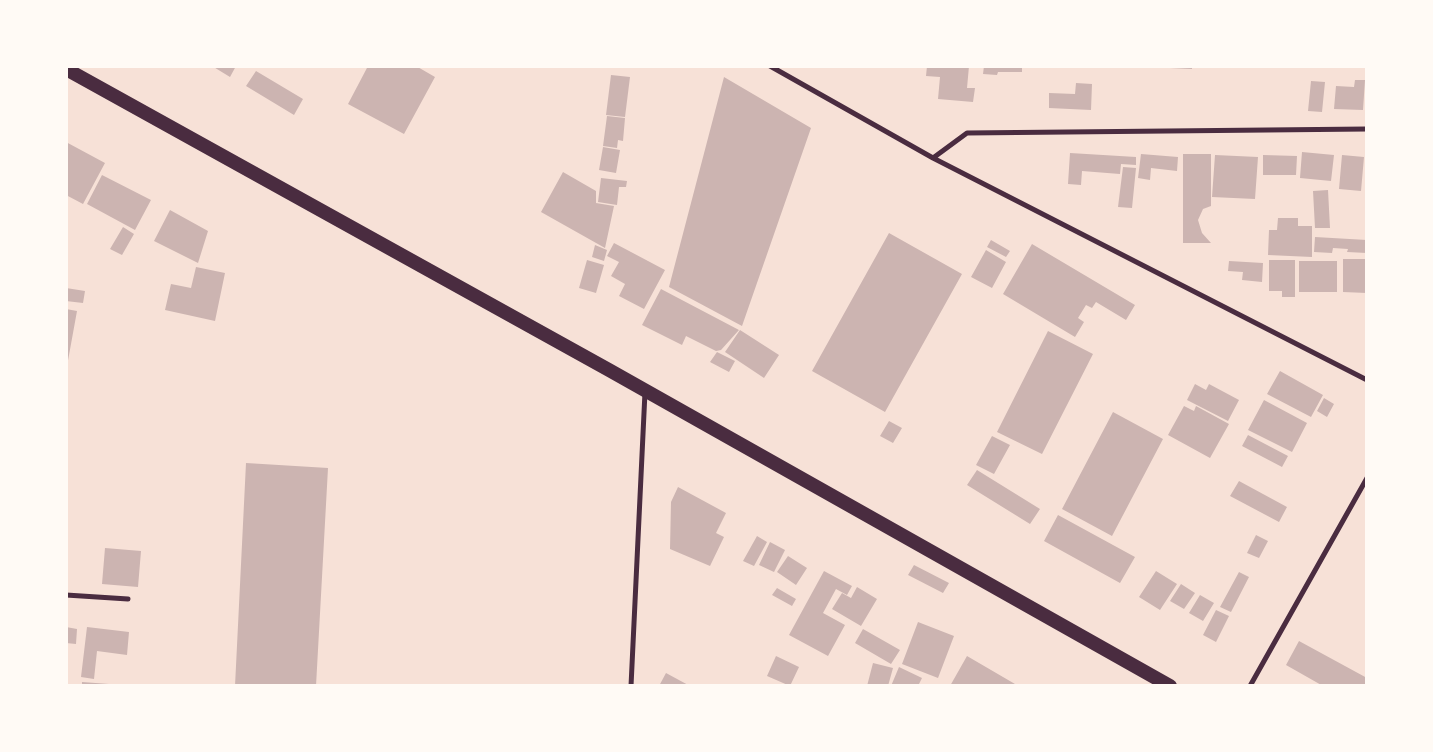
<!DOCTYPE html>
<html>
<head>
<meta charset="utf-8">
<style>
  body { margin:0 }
  #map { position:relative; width:1433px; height:752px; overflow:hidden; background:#f7e1d7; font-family:Cabin,sans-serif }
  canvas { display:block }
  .frame { position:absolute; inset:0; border:68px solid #fffaf5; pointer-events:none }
</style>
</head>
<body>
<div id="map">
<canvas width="1433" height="752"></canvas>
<div class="frame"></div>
</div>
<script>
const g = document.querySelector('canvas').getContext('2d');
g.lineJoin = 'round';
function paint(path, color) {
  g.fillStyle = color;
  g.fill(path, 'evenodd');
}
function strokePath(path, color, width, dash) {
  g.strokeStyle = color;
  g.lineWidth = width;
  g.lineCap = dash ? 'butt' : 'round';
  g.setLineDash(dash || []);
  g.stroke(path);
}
const building = new Path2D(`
  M212 66H236L230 77Z
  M368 66H416L435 77 404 134 348 104Z
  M927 66H969L967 88H975L973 102 938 99 940 77 926 76Z
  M984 66H1022V72H998L997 75 983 74Z
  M1170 66H1192V69L1170 68Z
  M256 71 303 99 294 115 246 86Z
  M611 75 630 77 625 117 606 115Z
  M724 77 811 128 742 326 669 287Z
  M1355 80H1365L1363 110 1334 109 1336 86 1354 87Z
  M1311 81 1325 82 1322 112 1308 111Z
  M1076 83 1092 84 1091 110 1049 108V93L1075 94Z
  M607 116 625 118 623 141 618 140 617 148 603 146Z
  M66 142 105 163 83 204 66 195Z
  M603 147 620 150 616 173 599 170Z
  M1302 152 1334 155 1331 181 1300 178Z
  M1070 153 1136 157V165L1121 164 1120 174 1082 171 1081 185 1068 184Z
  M1141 154 1178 157 1177 171 1151 168 1150 180 1138 178Z
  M1183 154H1211V206L1203 209 1198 220 1202 233 1211 243H1183Z
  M1215 155 1258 157 1255 199 1212 197Z
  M1263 155 1297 156 1296 175H1263Z
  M1342 155 1364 157 1361 191 1339 189Z
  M1123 167 1136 168 1132 208 1118 207Z
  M563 172 596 191V203L614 206 605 248 541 212Z
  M102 175 151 200 135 230 87 204Z
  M601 178 627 181 626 187H619L617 205 598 202Z
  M1328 190 1330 228H1315L1313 191Z
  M170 210 208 231 198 263 154 241Z
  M1278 218H1298V226H1312V257L1268 255 1269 230H1277Z
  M123 227 134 234 122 255 110 249Z
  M889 233 962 274 885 412 812 371Z
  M1315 237 1367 240V253L1347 252 1348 249 1333 248 1332 253 1314 252Z
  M991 240 1010 251 1006 257 987 247Z
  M614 243 665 270 644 309 619 296 625 284 611 276 619 262 607 256Z
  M1032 244 1135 305 1126 320 1096 302 1092 308 1086 305 1078 318 1084 322 1075 337 1003 294Z
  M595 245 607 250 604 261 592 257Z
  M986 250 1006 262 992 288 971 277Z
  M1343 259H1367V293L1343 292Z
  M587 260 604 265 596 293 579 288Z
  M1269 260H1295V297H1282V291H1269Z
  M1229 261 1263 263 1262 282 1242 280 1243 272 1228 271Z
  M1299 261H1337V292H1299Z
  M196 267 225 273 215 321 165 310 171 284 191 288Z
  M66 288 85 291 83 303 66 301Z
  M661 289 739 330 721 350 716 351 686 336 682 345 642 325Z
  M66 309 77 311 67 366 66 365Z
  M740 330 779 355 764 378 725 352Z
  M1048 331 1093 354 1042 454 997 432Z
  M717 352 735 361 729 372 710 362Z
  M1280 371 1323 395 1311 417 1267 394Z
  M1195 384 1206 390 1209 384 1239 400 1228 421 1187 400Z
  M1324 398 1334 404 1327 417 1317 411Z
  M1264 400 1307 423 1292 452 1248 430Z
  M1184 406 1194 411 1196 406 1229 424 1210 458 1168 435Z
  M1113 412 1163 439 1112 536 1062 509Z
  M889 421 902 428 893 443 880 436Z
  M1248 435 1288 456 1282 467 1242 446Z
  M992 436 1010 445 994 474 976 465Z
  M246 463 328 468 316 686H235Z
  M977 470 1040 509 1030 524 967 485Z
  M1239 481 1287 507 1279 522 1230 496Z
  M678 487 726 513 716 533 724 537 710 566 670 549 671 502Z
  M1058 515 1135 557 1120 583 1044 541Z
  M1256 535 1268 541 1259 558 1247 553Z
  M757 536 767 542 754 566 743 561Z
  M770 542 785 550 774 572 759 565Z
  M105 548 141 551 138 587 102 584Z
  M788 556 807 568 796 585 777 572Z
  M914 565 949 583 943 593 908 575Z
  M824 571 852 586 847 595 836 589 823 613 845 625 828 656 789 635Z
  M1156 571 1177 584 1160 610 1139 597Z
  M1239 572 1249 577 1231 612 1220 607Z
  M1181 584 1195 593 1184 609 1170 601Z
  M857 587 877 599 861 626 832 609 842 593 851 598Z
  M777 588 796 599 792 606 772 595Z
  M1200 595 1214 603 1203 621 1189 613Z
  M1216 610 1229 616 1216 642 1203 635Z
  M918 622 954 636 938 678 902 664Z
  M66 627 77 629 76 644 66 643Z
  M87 627 129 632 127 655 97 651 94 679 81 677Z
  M863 629 900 650 891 664 855 643Z
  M1299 641 1367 678V686H1323L1286 665Z
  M776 656 799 667 790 686 767 676Z
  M967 656 1015 684 1013 686H950Z
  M873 663 893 668 888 686H867Z
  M899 667 922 678 918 686H891Z
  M666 673 690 686H659Z
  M82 682 109 684V686H82Z`);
const minor = new Path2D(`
  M770 66 933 158 1367 380
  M933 158 967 133 1367 129
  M66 595 128 599
  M631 686 645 392
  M1250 686 1367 478`);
const trunk = new Path2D(`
  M66 69 609 370 1170 686`);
paint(building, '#ccb4b1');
strokePath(minor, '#4a2c40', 5);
strokePath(trunk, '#4a2c40', 14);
</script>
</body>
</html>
